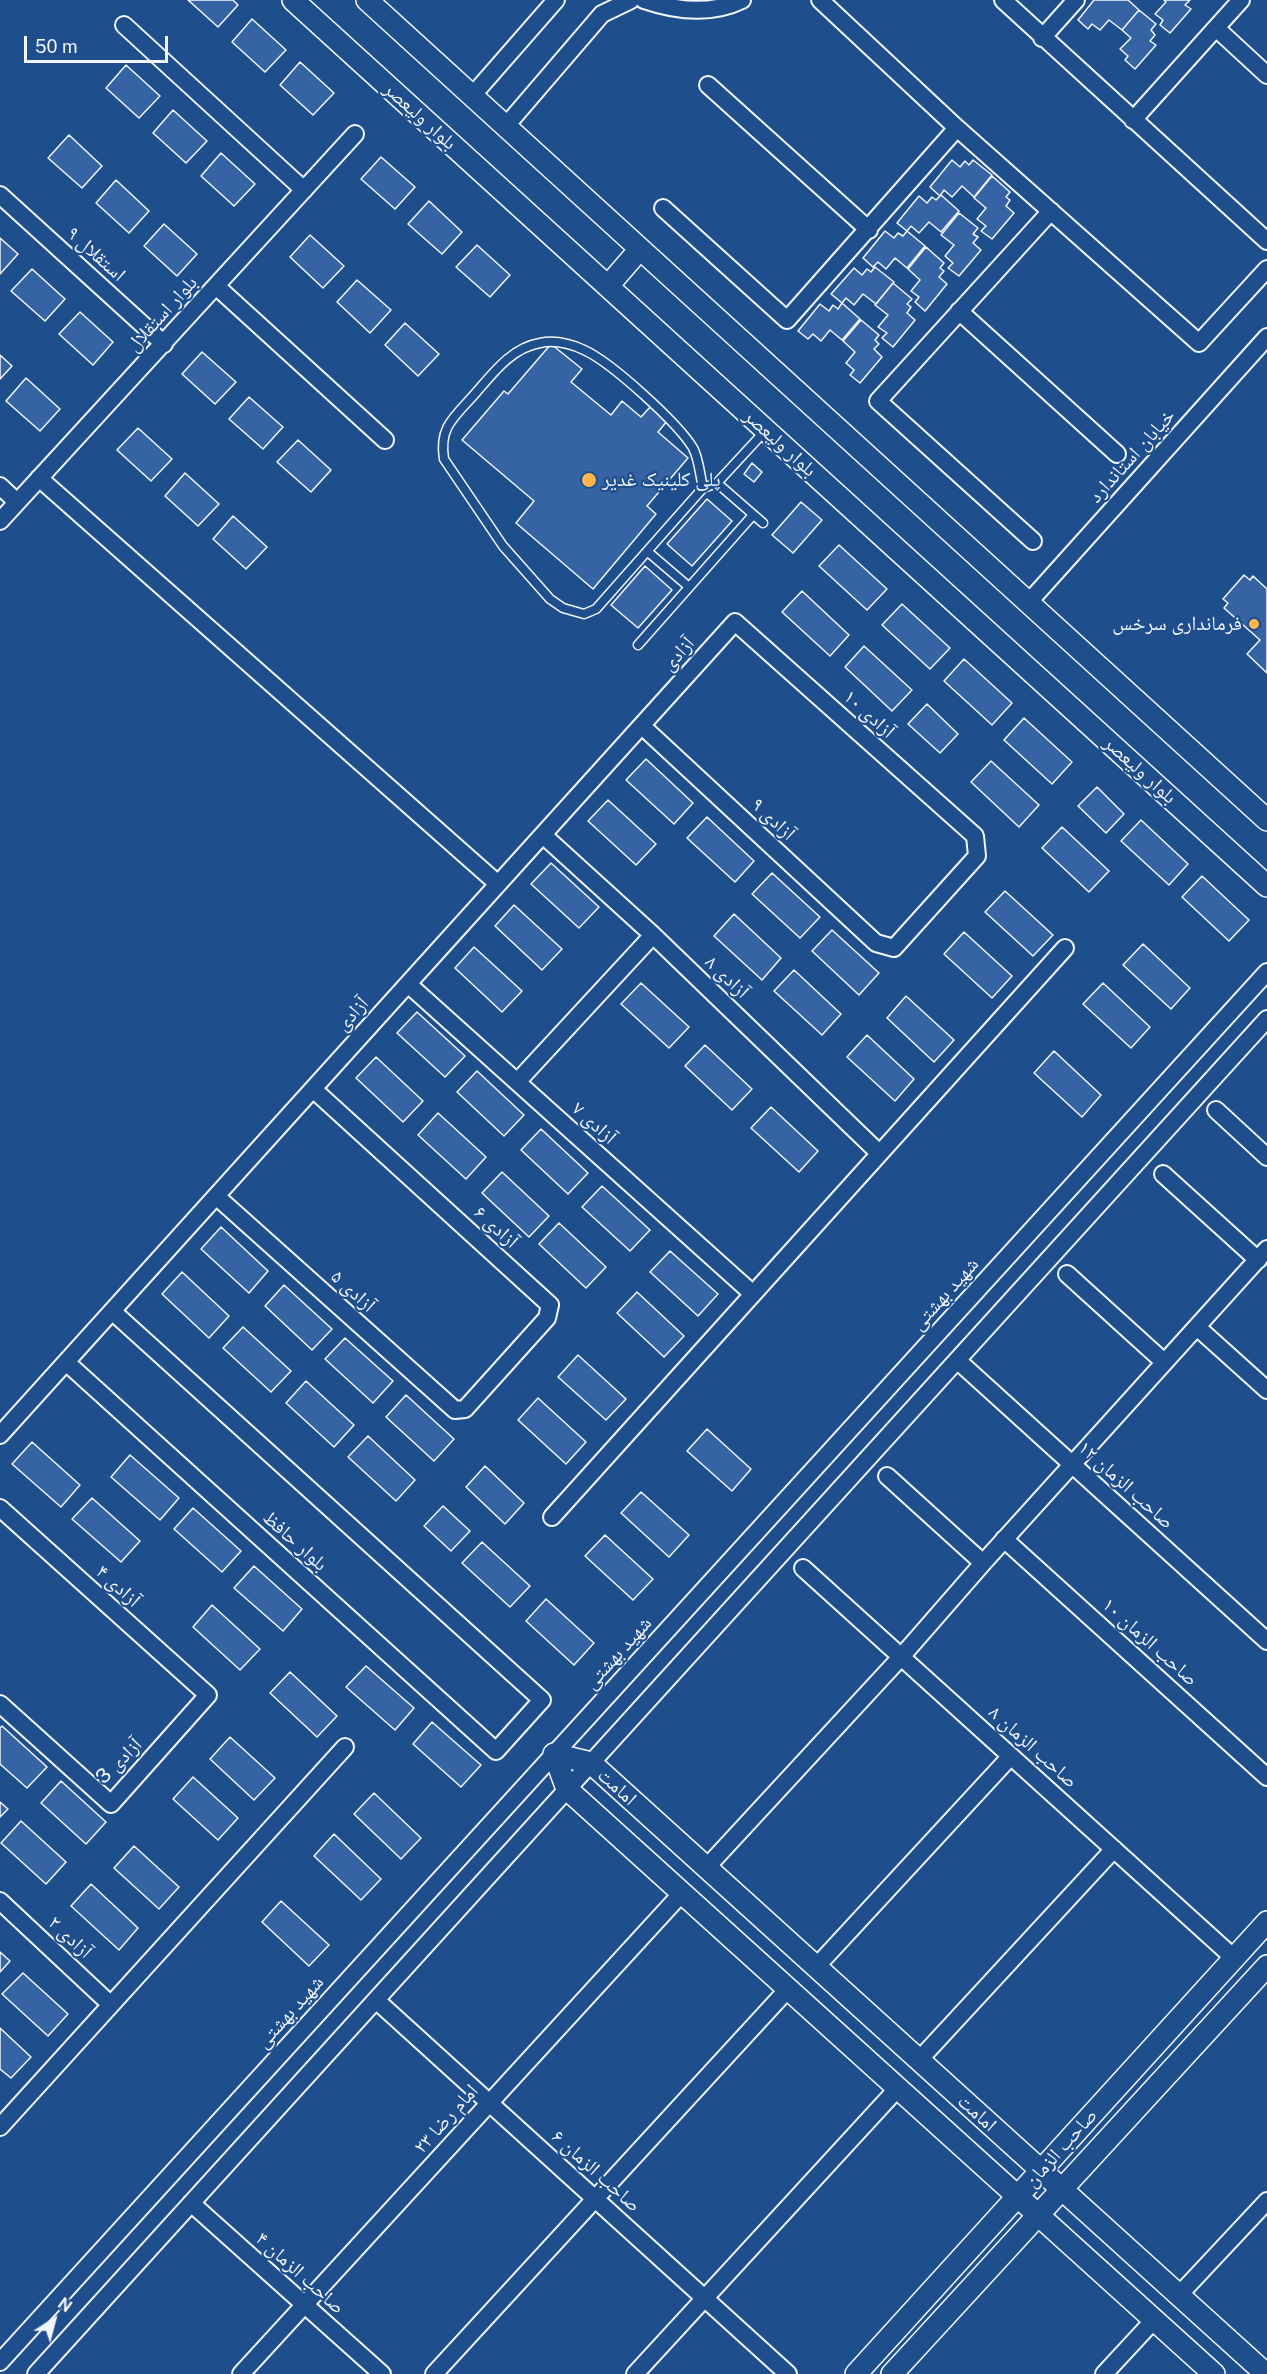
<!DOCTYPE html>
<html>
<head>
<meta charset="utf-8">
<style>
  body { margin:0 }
  #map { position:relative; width:1267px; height:2374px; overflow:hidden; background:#1f4e8c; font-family:"Public Sans",sans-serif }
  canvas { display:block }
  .north { position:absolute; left:24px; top:2290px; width:60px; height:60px; -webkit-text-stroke:4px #1f4e8c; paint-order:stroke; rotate:36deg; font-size:16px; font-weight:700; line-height:24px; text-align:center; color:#f2f6ff }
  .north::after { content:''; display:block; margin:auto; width:21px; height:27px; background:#f2f6ff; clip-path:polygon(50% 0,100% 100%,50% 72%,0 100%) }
  .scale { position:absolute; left:24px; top:36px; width:144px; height:27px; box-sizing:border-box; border:3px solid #f2f6ff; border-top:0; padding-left:8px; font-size:18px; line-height:21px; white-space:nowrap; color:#f2f6ff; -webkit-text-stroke:4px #1f4e8c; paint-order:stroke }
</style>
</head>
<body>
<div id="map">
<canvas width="1267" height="2374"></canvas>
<div class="north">N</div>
<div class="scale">50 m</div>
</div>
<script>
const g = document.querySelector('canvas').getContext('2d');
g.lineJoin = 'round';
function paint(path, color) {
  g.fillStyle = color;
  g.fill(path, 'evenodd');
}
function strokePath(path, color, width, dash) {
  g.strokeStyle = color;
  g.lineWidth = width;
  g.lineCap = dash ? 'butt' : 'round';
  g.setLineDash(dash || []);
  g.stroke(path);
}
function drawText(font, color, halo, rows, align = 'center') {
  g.font = font + ' "Public Sans","Noto Naskh Arabic",sans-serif';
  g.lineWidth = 4.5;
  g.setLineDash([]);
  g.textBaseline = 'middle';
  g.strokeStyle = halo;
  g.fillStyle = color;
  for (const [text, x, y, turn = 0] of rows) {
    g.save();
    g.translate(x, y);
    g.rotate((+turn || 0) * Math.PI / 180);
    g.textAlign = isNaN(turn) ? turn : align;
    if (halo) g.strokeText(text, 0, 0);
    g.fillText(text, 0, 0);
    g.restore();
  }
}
const building = new Path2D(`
  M188 0H233L238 5 218 27Z
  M1094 0H1128L1139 10 1122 30 1109 20 1100 30 1092 24 1088 29 1078 20Z
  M1164 0H1190L1185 5 1191 9 1170 33 1160 25 1163 20 1155 14 1166 2Z
  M1139 10 1156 24 1151 30 1155 35 1150 41 1156 45 1135 69 1125 60 1128 56 1120 49 1131 38 1122 30Z
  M252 19 286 50 265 72 232 42Z
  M300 62 334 93 313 115 280 85Z
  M126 65 160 96 139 118 106 88Z
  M173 110 207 141 186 163 153 133Z
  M69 135 102 166 82 188 48 158Z
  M221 153 255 184 234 206 201 176Z
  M381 157 415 187 395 209 361 179Z
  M952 160 960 167 965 161 969 165 973 160 992 175 974 197 962 186 952 197 944 190 940 196 930 187Z
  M992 176 1010 192 1006 197 1010 200 1006 206 1014 213 992 239 981 231 986 226 977 219 986 208 974 198Z
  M116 180 149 211 129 233 96 203Z
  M941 195 959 211 941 232 929 222 919 233 911 226 907 231 897 223 919 196 927 203 932 197 936 200Z
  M429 201 462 232 442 254 408 224Z
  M959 213 978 228 973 234 978 237 973 243 981 250 959 276 948 268 953 263 945 256 954 245 941 235Z
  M164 224 197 254 177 276 144 246Z
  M885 231 894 238 898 233 903 236 907 231 925 246 907 268 895 258 886 269 878 262 873 267 863 258Z
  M310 235 344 266 323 288 290 257Z
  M0 238 18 254 0 274Z
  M477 245 510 275 490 297 456 267Z
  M926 247 944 263 940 268 944 271 939 277 947 284 925 311 915 302 919 297 911 291 920 280 908 269Z
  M875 267 894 282 876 304 863 294 854 305 846 298 842 303 831 294 854 268 862 275 867 269 871 272Z
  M32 269 65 299 45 321 11 291Z
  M357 280 391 310 370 333 337 302Z
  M893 283 912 299 907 304 911 307 907 313 915 320 893 347 882 338 887 333 878 327 888 315 875 305Z
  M842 303 860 319 842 340 830 330 821 341 813 334 808 339 798 331 820 304 829 311 833 305 838 309Z
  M80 312 113 342 93 365 59 334Z
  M861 320 879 335 875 340 879 344 874 349 882 357 860 383 850 375 854 370 846 363 855 352 843 341Z
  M405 323 439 354 418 376 385 345Z
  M551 344 582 369 571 382 611 415 622 401 641 417 651 406 668 420 658 432 688 458 647 506 656 514 593 589 516 523 534 501 462 440 504 391 508 394Z
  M202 352 236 382 215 404 182 374Z
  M0 355 12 366 0 379Z
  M26 378 60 409 40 431 6 401Z
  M249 397 283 427 263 449 229 419Z
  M138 428 172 459 151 481 117 450Z
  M298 440 331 470 311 492 277 462Z
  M752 463 762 472 754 482 744 474Z
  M185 473 219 504 198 526 165 496Z
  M707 499 732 521 692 566 667 544Z
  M801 502 822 520 793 553 772 535Z
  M233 516 267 547 246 569 213 539Z
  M839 545 887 589 867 610 819 566Z
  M645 566 672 590 638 628 611 605Z
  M1244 575 1250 580 1253 576 1267 589V673L1247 654 1260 640 1224 608 1228 603 1223 599Z
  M802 591 849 635 830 656 782 612Z
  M902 604 950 648 930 669 882 625Z
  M864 646 912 690 892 711 845 667Z
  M964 659 1012 703 992 725 944 681Z
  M927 704 958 734 940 753 908 724Z
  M1024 718 1072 762 1052 784 1004 740Z
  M646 759 693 803 674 824 626 780Z
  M991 761 1039 805 1019 827 971 782Z
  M1097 787 1124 814 1106 833 1078 806Z
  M608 800 656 844 636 865 588 821Z
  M707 817 754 861 735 882 687 838Z
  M1141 820 1188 864 1169 885 1121 841Z
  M1062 827 1109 871 1089 892 1042 848Z
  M551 863 599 907 579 928 531 884Z
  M772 873 820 917 800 938 752 894Z
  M1202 876 1249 920 1229 941 1182 897Z
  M1005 891 1053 935 1033 956 985 912Z
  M514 905 562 949 542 970 495 926Z
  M734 914 781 958 762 980 714 936Z
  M832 930 879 973 859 995 812 951Z
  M964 932 1012 976 992 998 944 954Z
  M1143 944 1190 988 1171 1009 1123 965Z
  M474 947 522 991 502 1012 455 968Z
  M794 970 841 1014 822 1035 774 991Z
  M641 983 689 1027 669 1048 621 1004Z
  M1103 983 1150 1027 1131 1048 1083 1004Z
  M906 996 954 1040 934 1062 887 1018Z
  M417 1012 465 1056 445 1077 397 1033Z
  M867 1035 914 1079 895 1101 847 1057Z
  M705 1045 752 1089 732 1110 685 1066Z
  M1054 1051 1101 1095 1082 1117 1034 1073Z
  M376 1057 423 1101 403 1122 356 1078Z
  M477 1071 524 1115 504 1136 457 1092Z
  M771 1107 818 1151 799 1172 751 1128Z
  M438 1113 486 1157 466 1179 418 1135Z
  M541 1129 588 1173 568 1194 521 1150Z
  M502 1172 549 1216 529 1237 482 1193Z
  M602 1186 650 1230 630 1251 582 1207Z
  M559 1223 606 1267 586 1288 539 1244Z
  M221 1227 268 1271 249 1293 201 1249Z
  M670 1251 718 1294 698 1316 650 1272Z
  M182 1272 229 1316 209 1338 162 1294Z
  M284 1285 332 1329 312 1350 265 1306Z
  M637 1292 684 1336 664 1357 617 1313Z
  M243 1327 291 1371 271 1392 223 1348Z
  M345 1338 393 1381 373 1403 325 1359Z
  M578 1355 626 1399 606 1420 558 1377Z
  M306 1381 354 1425 334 1447 286 1403Z
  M406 1395 454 1439 434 1461 386 1417Z
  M538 1398 586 1442 566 1464 518 1420Z
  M707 1429 751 1469 732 1491 687 1451Z
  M368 1436 415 1480 396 1501 348 1457Z
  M32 1442 80 1485 61 1507 12 1464Z
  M130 1455 179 1498 160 1520 111 1477Z
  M485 1466 524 1503 505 1524 466 1487Z
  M641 1492 689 1535 669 1557 621 1513Z
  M92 1498 140 1541 121 1562 72 1519Z
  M443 1506 470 1531 451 1551 424 1526Z
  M193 1508 241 1551 222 1572 174 1529Z
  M605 1535 653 1579 633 1600 585 1556Z
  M482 1542 530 1586 510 1607 462 1563Z
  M254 1566 302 1609 283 1631 234 1588Z
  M546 1599 594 1643 574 1665 526 1621Z
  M212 1605 260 1649 240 1670 193 1627Z
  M366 1666 414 1708 395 1730 346 1687Z
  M290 1672 337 1716 317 1737 270 1693Z
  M432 1722 481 1765 461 1787 413 1744Z
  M2 1726 47 1767 27 1788 0 1764V1728Z
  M230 1737 275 1778 254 1800 210 1759Z
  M193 1777 238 1818 218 1840 173 1799Z
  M61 1781 106 1822 86 1844 41 1803Z
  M374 1793 421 1838 401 1859 354 1814Z
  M0 1802 8 1809 0 1817Z
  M21 1821 66 1862 46 1884 1 1843Z
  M334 1834 381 1879 361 1900 314 1856Z
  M134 1846 179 1887 159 1909 114 1868Z
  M91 1884 138 1928 119 1950 71 1906Z
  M281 1901 329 1945 309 1966 262 1922Z
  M0 1952 10 1961 0 1972Z
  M23 1973 68 2014 48 2036 2 1994Z
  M0 2028 31 2057 11 2078 0 2069Z`);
const service = new Path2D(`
  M717 483 763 523
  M703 488C700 475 699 459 693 448 678 423 611 362 584 350 571 344 554 340 540 343 510 348 491 376 473 396 453 418 439 428 444 459L503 546 550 599 563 608 584 614 596 609 703 488 717 483 765 431
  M647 551 689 587
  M638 645 753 515`);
const minor = new Path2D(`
  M644 0C676 11 711 15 742 0
  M820 0 957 128 1199 343 1267 269
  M1003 0 1267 241
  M124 25 304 190
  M1216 28 1267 75
  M1042 38 1076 0
  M708 85 869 230
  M472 96 556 0
  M1133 120 1241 0
  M505 127 602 14 631 0
  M0 195 164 344
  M663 208 787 320 957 128
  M216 286 385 440
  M959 311 1117 454
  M39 478 498 884
  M0 486 17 502
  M0 521 355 134
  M1033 541 878 401 1051 211
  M1028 603 1267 337
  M543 835 653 935 879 1153
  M408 984 753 1294
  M517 1082 653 935
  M1216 1110 1267 1157
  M1163 1174 1258 1260
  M216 1196 455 1410 465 1409 547 1318 550 1305 313 1089
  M1067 1274 1164 1362
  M1197 1327 1267 1390
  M957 1360 1267 1641
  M66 1362 496 1751 542 1700 112 1311
  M0 1435 735 622 975 836 977 856 894 948 876 943 642 726
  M887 1476 983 1563
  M0 1508 208 1695 111 1804 0 1704
  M552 1517 1065 948
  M1004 1539 1267 1777
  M803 1568 1234 1958
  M706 1868 901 1657 983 1563 1267 1249
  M0 1901 110 2004
  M816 1967 1011 1756
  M376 2000 788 2374
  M919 2060 1114 1849
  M0 2127 345 1747
  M191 2203 382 2374
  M1179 2295 1267 2201
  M0 2362 1267 972
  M36 2374 1267 1019
  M241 2374 682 1893
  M434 2374 788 1989
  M635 2374 898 2088
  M1104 2374 1154 2320`);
const tertiary = new Path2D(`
  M293 0 1267 886
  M367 0 1267 820
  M608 286 640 249
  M554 1754 591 1763 1266 2374
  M554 1754 567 1789 1214 2374
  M856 2374 1267 1922
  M892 2374 1267 1966`);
const markers = [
  [589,480,8,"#ffb74d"],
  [1254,624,6,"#ffb74d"]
];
const streetNames = [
  ["بلوار ولیعصر",420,116,42],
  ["استقلال ۹",96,254,42],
  ["بلوار استقلال",162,314,-48],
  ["بلوار ولیعصر",780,443,42],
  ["خیابان استاندارد",1132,456,-48],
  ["آزادی",678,654,-48],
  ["آزادی ۱۰",869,714,42],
  ["بلوار ولیعصر",1140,770,42],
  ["آزادی ۹",773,819,43],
  ["آزادی ۸",727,977,44],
  ["آزادی",352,1014,-48],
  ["آزادی ۷",594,1123,42],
  ["آزادی ۶",496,1227,42],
  ["آزادی ۵",353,1291,42],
  ["شهید بهشتی",945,1294,-48],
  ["صاحب الزمان ۱۲",1126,1485,42],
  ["بلوار حافظ",295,1541,42],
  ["آزادی ۴",118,1586,42],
  ["صاحب الزمان ۱۰",1150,1642,42],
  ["شهید بهشتی",618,1653,-48],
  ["صاحب الزمان ۸",1033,1747,42],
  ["آزادی 3",119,1761,-45],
  ["امامت",617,1787,42],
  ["آزادی ۲",70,1937,43],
  ["شهید بهشتی",290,2012,-48],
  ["امامت",977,2113,42],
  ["امام رضا ۲۳",446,2119,-48],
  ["صاحب الزمان",1061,2148,-48],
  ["صاحب الزمان ۶",596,2171,42],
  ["صاحب الزمان ۴",300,2273,42]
];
const poiNames = [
  ["پلی کلینیک غدیر",602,480],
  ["فرمانداری سرخس",1242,624,"right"]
];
paint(building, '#3563a3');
strokePath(building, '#f2f6ff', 1.5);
strokePath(service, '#f2f6ff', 11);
strokePath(minor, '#f2f6ff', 20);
strokePath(tertiary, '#f2f6ff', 24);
strokePath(service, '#1f4e8c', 8);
strokePath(minor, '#1f4e8c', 16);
strokePath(tertiary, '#1f4e8c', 21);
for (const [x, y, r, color] of markers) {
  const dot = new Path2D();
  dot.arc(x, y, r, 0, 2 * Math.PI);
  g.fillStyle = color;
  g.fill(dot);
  strokePath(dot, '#1f4e8c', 2);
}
drawText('20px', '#f2f6ff', '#1f4e8c', streetNames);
drawText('20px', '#f2f6ff', '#1f4e8c', poiNames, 'left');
</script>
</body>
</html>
